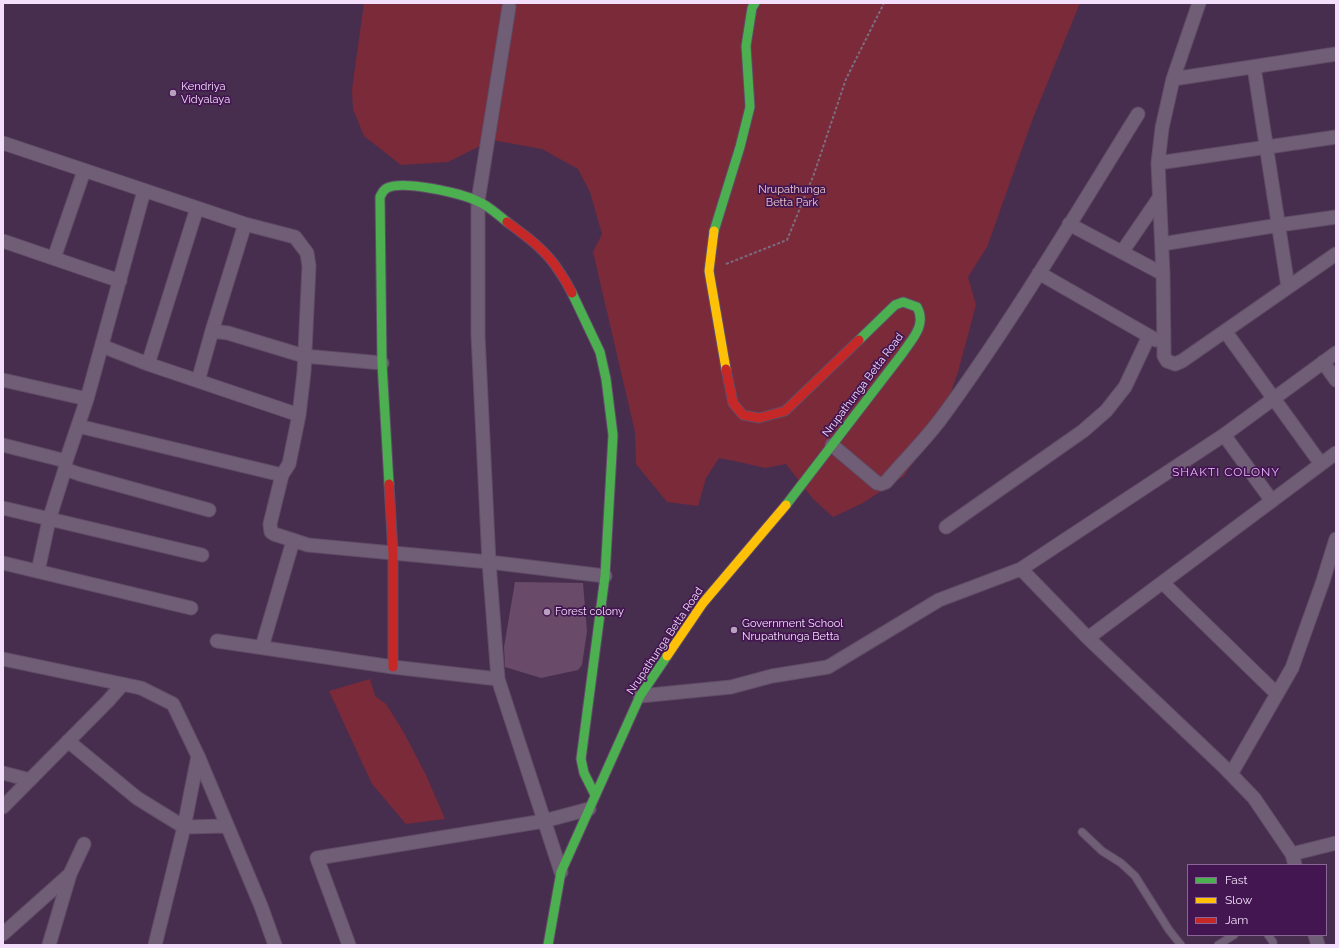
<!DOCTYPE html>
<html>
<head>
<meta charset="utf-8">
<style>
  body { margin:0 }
  #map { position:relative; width:1339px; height:948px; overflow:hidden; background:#472e4f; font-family:Raleway,sans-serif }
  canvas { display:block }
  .frame { position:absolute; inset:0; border:4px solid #f3dffb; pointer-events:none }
  .legend { position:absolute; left:1187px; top:864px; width:140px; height:72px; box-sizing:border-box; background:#431651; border:1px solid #896695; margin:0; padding:5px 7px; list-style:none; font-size:12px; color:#f3dffb }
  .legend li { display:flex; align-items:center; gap:8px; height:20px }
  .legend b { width:20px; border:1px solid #896695 }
</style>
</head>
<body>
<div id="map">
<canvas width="1339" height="948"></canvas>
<div class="frame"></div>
<ul class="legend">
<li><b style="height:5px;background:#4caf50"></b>Fast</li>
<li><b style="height:5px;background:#ffc107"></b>Slow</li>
<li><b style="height:5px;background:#c62828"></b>Jam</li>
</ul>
</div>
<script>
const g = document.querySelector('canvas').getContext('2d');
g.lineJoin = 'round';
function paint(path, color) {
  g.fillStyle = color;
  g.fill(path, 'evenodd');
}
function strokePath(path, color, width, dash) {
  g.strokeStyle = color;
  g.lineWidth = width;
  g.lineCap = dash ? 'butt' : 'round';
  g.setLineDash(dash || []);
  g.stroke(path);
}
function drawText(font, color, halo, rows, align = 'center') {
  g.font = font + ' Raleway,sans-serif';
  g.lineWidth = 3.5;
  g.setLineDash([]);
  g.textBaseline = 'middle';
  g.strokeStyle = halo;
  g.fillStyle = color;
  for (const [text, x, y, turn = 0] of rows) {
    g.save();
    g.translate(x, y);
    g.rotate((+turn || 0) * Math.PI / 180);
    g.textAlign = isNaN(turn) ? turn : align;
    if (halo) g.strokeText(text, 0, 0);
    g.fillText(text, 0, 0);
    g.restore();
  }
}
const green = new Path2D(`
  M364 3H1080L1033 118 987 247 968 277 976 305 958 372 940 422 904 476 863 503 833 517 813 499 786 464 765 468 739 462 719 458 706 478 698 506 667 502 636 464 635 432 593 252 602 234 590 192 578 169 542 149 492 140 448 162 401 165 364 136 353 109 352 89Z
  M370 679 375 696 386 704 403 731 426 775 445 819 406 824 372 784 329 691Z`);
const building = new Path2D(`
  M515 582 583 583 587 631 582 665 578 670 541 678 505 667 504 647Z`);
const path = new Path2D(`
  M726 264 787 240 814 174 846 79 884 3`);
const lane = new Path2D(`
  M1082 832 1102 851 1121 863 1135 876 1169 930 1181 945
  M1268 935 1273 942V945
  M1218 945 1234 935`);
const street = new Path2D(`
  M1199 3 1173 79 1162 128 1158 163 1163 274 1164 349V356L1167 361 1175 364 1182 361 1336 254
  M1254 67 1288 287
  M1173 79 1336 54
  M3 143 245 224 295 237 307 253 309 266 304 372 299 415 289 464 282 475 270 524 271 532 274 534 308 545 489 562 605 576
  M1158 163 1336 137
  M1069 224 1163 274
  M3 241 120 281
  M1162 244 1279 225 1336 217
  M1122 252 1159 198
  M54 258 84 171
  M1039 273 1156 340
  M212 331 228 333 304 356 382 363
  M1225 331 1321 464
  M102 346 148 364 299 415
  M1323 362 1336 380
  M148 364 197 208
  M3 380 87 399
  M198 381 212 331 245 224
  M78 426 282 475
  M1224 435 1272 501
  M3 445 66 461
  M832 445 877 483 881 484 886 482C904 461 924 441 940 420 1012 322 1074 217 1138 114
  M65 469 79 474 209 510
  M3 508 202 555
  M946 527 1083 431 1106 411 1125 387 1149 336
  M3 563 191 608
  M1021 569 1088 638 1223 766 1254 798 1292 854 1295 865
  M38 571 49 520 65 469 66 461 87 399 144 191
  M1163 583 1276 693
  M1088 638 1336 453
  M217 641 393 667 498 679 561 872
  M262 647 293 541
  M3 659 141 688 173 704 198 756 261 906 275 945
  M498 679 489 562 478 335V201L509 7
  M640 696 731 687 772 676 828 667 939 600 1021 569 1224 435 1336 353
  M68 741 137 798 184 827 227 826
  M3 773 30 780
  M1231 774 1292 668 1323 581 1336 539
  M3 807 108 701 122 685
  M1292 854 1336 843
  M3 934 70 874 84 844
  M1315 935 1318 945
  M49 945 70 874
  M155 945 184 827 198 756
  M349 945 317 858 544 821 589 809`);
const fast = new Path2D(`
  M714 231 740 147 750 107 746 46 752 8 755 3
  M572 293 600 352 606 379 613 435 605 576 581 759 584 773 595 795
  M389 484 382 363 380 197C382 193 383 190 387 188 403 180 461 193 477 201 488 205 498 215 507 222
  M786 505 902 354C912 339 927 325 917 307L903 302 895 305 859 340
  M548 945 561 872 640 696 667 656`);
const slow = new Path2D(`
  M714 231 709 271 726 369
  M667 656 703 603 786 505`);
const jam = new Path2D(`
  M507 222C526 236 546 250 559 271 564 278 568 285 572 293
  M726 369 733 403 743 415 759 418 785 411 859 340
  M389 484 393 553V667`);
const markers = [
  [173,93,4,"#b7a1bf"],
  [547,612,4,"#b7a1bf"],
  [734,630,4,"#b7a1bf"]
];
const poiNames = [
  ["Kendriya",181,87],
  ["Vidyalaya",181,100],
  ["Forest colony",555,612],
  ["Government School",742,624],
  ["Nrupathunga Betta",742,637]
];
const parkNames = [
  ["Nrupathunga",792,190],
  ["Betta Park",792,203]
];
const streetNames = [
  ["Nrupathunga Betta Road",863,385,-53],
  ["Nrupathunga Betta Road",665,641,-56]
];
const neighbourhoodNames = [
  ["SHAKTI COLONY",1226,472]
];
paint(green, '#7a2a38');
paint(building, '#694a68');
strokePath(lane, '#604c66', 9);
strokePath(street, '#604c66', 15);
strokePath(fast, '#604c66', 11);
strokePath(slow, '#604c66', 11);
strokePath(jam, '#604c66', 11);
strokePath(path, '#7c6c81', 2, [3, 2]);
strokePath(lane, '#705e76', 7);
strokePath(street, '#705e76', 13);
strokePath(fast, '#4caf50', 9);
strokePath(slow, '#ffc107', 9);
strokePath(jam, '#c62828', 9);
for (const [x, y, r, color] of markers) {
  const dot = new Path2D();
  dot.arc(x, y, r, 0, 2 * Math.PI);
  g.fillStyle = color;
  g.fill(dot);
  strokePath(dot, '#431651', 1.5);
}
drawText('11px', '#f3dffb', '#431651', poiNames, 'left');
drawText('11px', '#eccaca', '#431651', parkNames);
drawText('11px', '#f3dffb', '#431651', streetNames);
g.letterSpacing = '1px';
drawText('12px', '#e9b6fb', '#431651', neighbourhoodNames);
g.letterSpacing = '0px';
</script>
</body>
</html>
